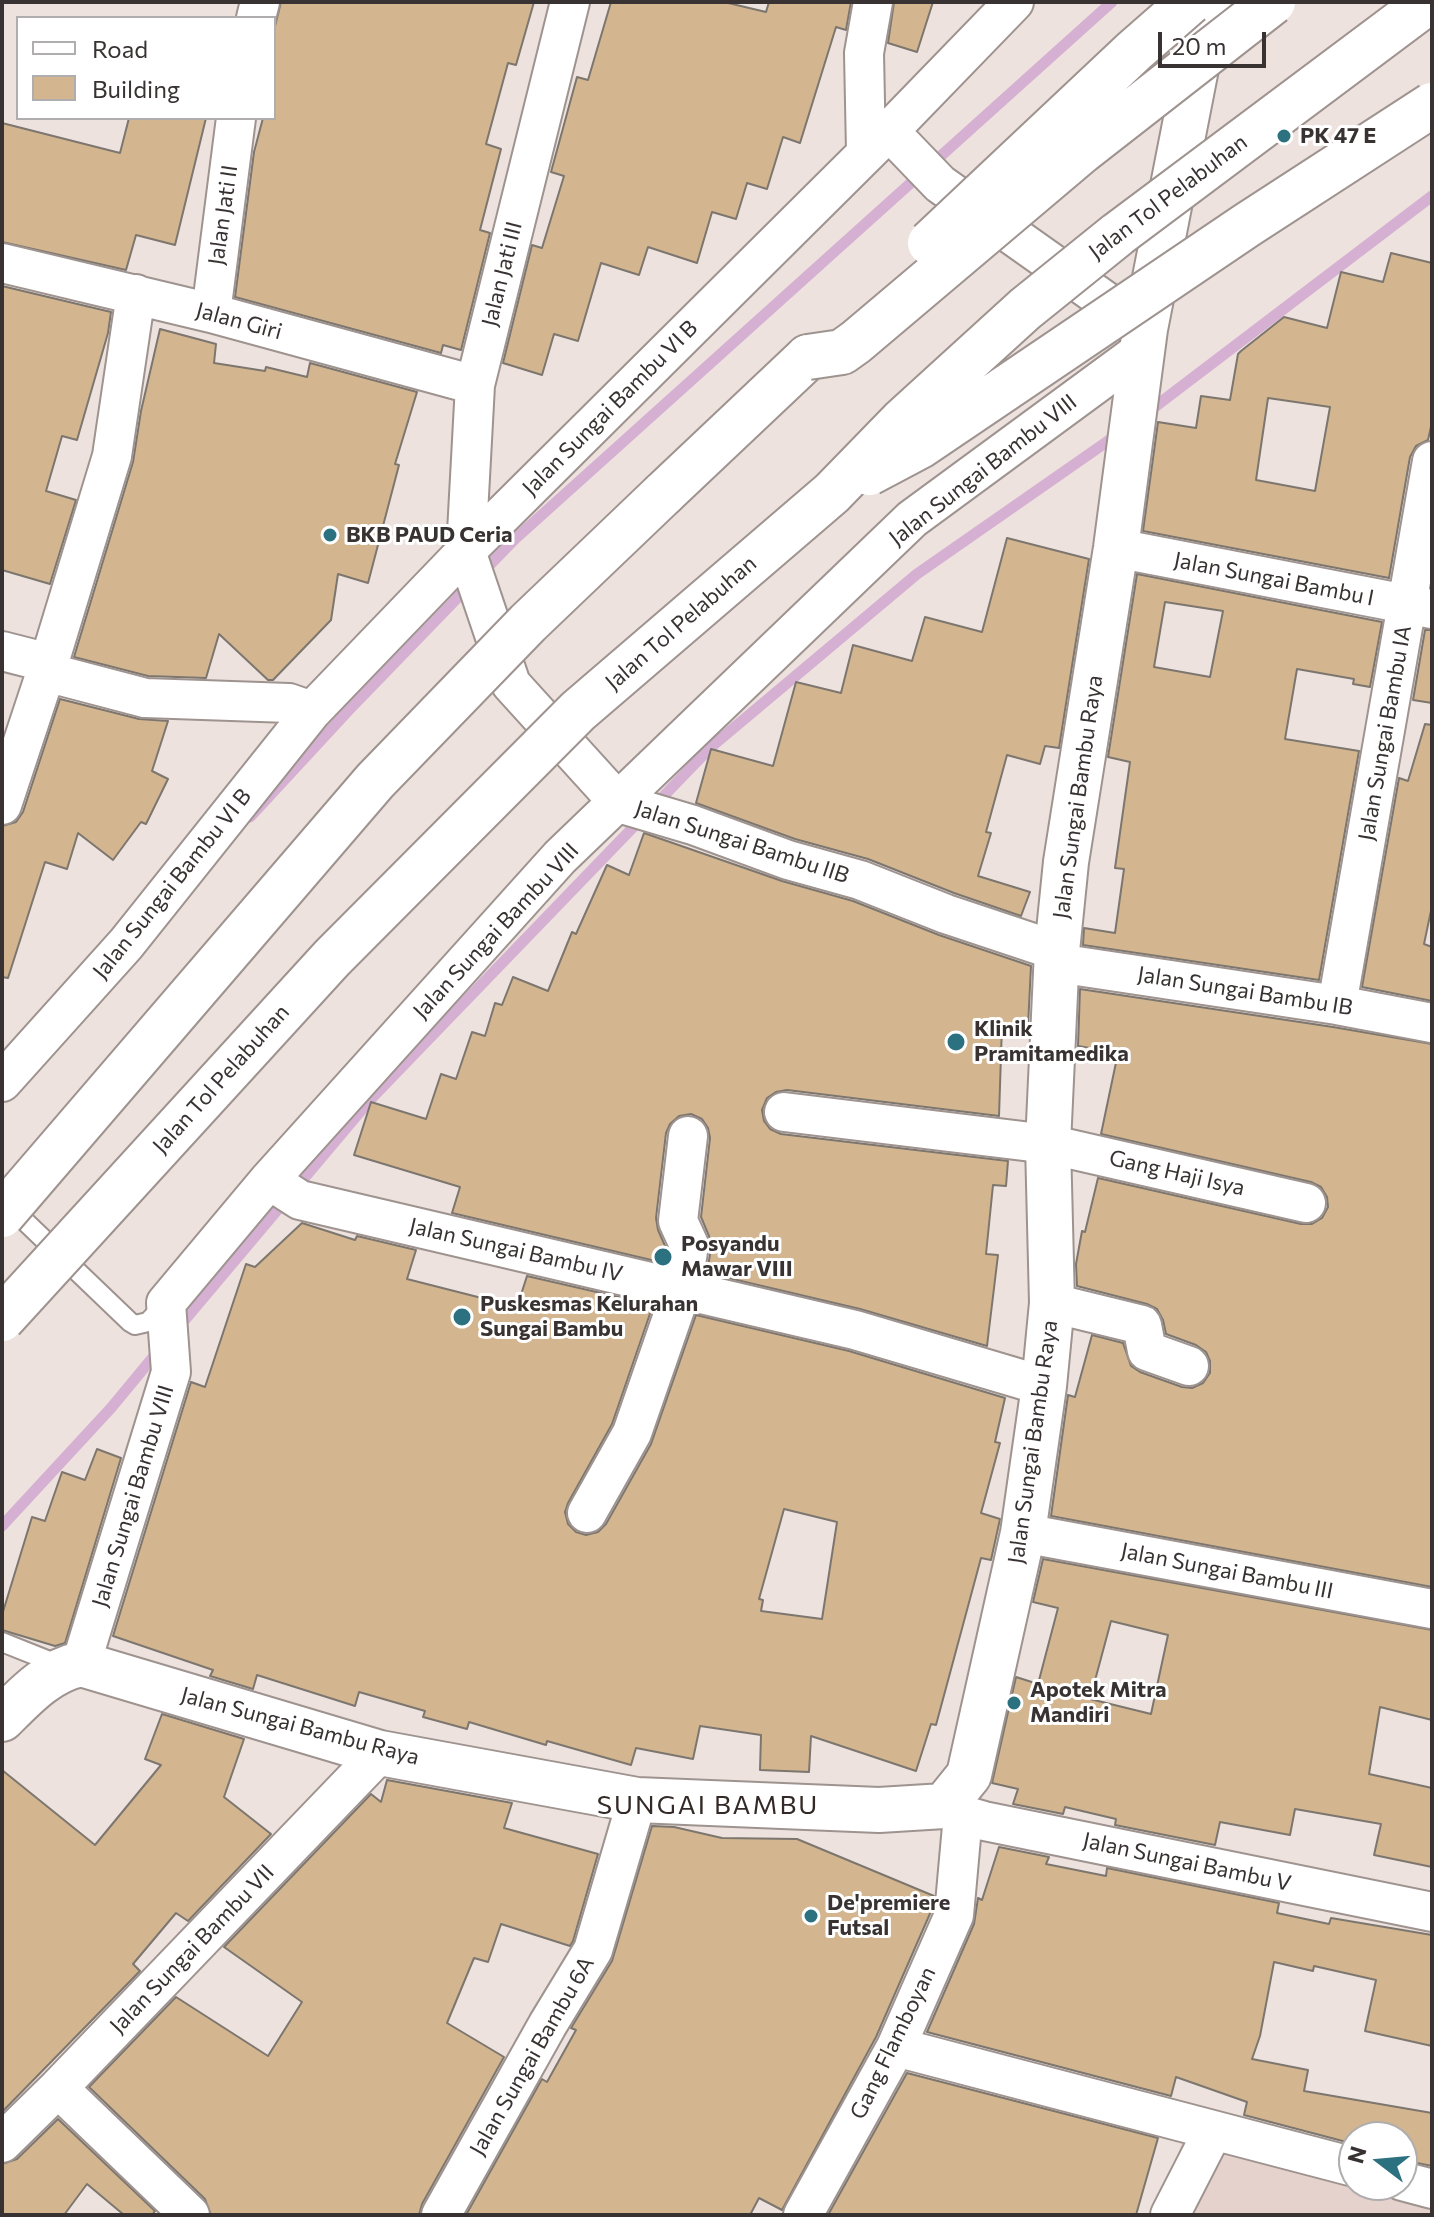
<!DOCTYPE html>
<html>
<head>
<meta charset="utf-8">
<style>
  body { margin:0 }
  #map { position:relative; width:1434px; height:2217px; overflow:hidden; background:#eee2de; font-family:Commissioner,sans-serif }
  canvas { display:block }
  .frame { position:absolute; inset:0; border:4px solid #383332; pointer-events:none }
  .legend { position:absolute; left:16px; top:16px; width:260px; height:104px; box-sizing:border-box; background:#fff; border:2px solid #afadad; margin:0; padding:10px 14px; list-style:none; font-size:24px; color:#383332 }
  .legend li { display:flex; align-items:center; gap:16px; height:40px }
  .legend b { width:40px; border:2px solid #afadad }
  .north { position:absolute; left:1338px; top:2121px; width:80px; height:80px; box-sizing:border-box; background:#fff; border:2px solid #afadad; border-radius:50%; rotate:286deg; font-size:22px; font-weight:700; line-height:32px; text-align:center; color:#383332 }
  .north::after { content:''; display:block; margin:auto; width:28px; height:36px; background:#2c7180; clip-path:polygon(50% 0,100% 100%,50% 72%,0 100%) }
  .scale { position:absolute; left:1158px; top:32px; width:108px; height:36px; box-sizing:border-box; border:4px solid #383332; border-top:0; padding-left:10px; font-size:24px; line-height:28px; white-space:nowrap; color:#383332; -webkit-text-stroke:6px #fff; paint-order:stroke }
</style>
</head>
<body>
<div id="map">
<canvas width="1434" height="2217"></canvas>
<div class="frame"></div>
<ul class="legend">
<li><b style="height:10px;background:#fff"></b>Road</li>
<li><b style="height:22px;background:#d3b690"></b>Building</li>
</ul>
<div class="north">N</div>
<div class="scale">20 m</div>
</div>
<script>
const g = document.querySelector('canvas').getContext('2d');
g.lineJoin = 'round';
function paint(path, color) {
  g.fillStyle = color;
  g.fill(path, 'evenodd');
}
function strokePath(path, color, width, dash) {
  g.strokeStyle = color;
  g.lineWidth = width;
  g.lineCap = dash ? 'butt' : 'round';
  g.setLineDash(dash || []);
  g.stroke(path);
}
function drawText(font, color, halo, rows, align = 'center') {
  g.font = font + ' Commissioner,sans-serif';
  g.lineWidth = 6;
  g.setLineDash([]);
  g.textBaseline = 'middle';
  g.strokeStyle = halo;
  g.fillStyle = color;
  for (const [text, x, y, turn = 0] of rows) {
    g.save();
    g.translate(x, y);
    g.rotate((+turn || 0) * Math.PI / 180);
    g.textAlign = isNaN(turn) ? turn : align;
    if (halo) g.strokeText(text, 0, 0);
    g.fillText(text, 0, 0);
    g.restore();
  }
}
const built = new Path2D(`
  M1184 2137 1354 2185H1402L1432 2191V2215H1155Z`);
const stream = new Path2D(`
  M1148 412 1432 196
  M481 574 515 539 1112 2
  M655 805 711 747 917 574 1118 434
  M250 817 347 712 469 586
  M178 1328 370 1100 643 817
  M2 1526 111 1408 159 1350`);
const building = new Path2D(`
  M281 2H534L516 65 508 63 486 144 501 149 480 230 490 233 461 350 443 345 441 353 235 297 254 152 263 118H274V30Z
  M611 2H724L766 12 769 2H851L846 30 836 27 800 143 783 137 767 189 747 183 736 219 712 212 697 263 648 247 639 275 601 263 578 341 554 334 542 375 503 363 532 245 542 248 564 176 551 172 577 77 588 80Z
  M894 2H933L917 52 888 43Z
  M129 118H206L175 245 136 235 126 270 2 242V123L120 153Z
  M1391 253 1432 263V422L1428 440 1416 446 1410 457 1389 578 1143 531 1158 422 1196 428 1201 396 1230 400 1238 354 1241 351 1284 317 1327 328 1341 272 1383 282ZM1268 398 1330 407 1315 491 1256 480Z
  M2 286 111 312 108 333 77 440 62 436 46 491 76 500 50 584 2 570Z
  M160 329 216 344 214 363 265 371 266 367 307 377 310 363 417 392 395 464 399 465 368 583 338 574 331 620 273 680H268L219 634 206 678 148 676 74 657 133 462 141 411Z
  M1007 538 1089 559 1059 748 1045 746 1040 764 1007 755 986 832 991 833 978 876 1030 892 1021 916 954 893 868 859 795 839 696 803 711 749 773 766 796 682 841 693 853 645 912 661 925 617 982 632Z
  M1137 574 1382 622 1370 687 1353 684 1354 679 1297 669 1285 739 1359 751 1319 980 1083 945 1084 928 1115 933 1124 869 1115 868 1130 762 1108 757ZM1165 602 1223 611 1210 677 1154 667Z
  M1425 630H1432V703L1413 700Z
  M60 699 139 719 168 721 152 771 168 779 146 824 141 822 113 860 78 833 67 869 45 862 8 978 2 977V826L16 822 23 812Z
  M1425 724 1432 725V906L1424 944 1432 947V1001L1362 987 1399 778 1408 781Z
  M644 833 782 881 853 901 939 935 1031 966 1028 1026 1002 1025 999 1116 787 1090 776 1092 767 1098 762 1110 764 1121 770 1129 781 1134 1008 1161 1006 1186 993 1185 986 1254 998 1255 987 1346 860 1309 707 1273 711 1248 709 1236 701 1217 710 1138 708 1128 702 1119 691 1114 679 1116 670 1124 666 1133 656 1218 658 1230 666 1248 664 1263 452 1213 460 1187 354 1155 371 1102 426 1119 441 1074 456 1079 472 1032 485 1036 495 1003 502 1005 513 977 548 991 572 932 576 934 607 865 629 875Z
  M1080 989 1333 1027 1432 1044V1587L1051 1516 1068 1395 1075 1397 1092 1335 1123 1343 1131 1366 1140 1372 1182 1387 1192 1388 1203 1383 1210 1373V1361L1206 1352 1196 1345 1166 1334 1163 1320 1157 1309 1147 1304 1077 1286 1076 1264 1082 1231 1085 1232 1098 1178 1301 1224H1312L1322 1218 1328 1207 1327 1197 1321 1187 1311 1182 1101 1134 1118 1053 1078 1046Z
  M302 1223 355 1240 357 1236 416 1250 407 1279 517 1307 527 1276 653 1305 612 1424 568 1503 565 1512 568 1524 576 1532 586 1535 598 1532 606 1524 651 1444 696 1315 849 1351 1005 1398 995 1442 1000 1443 981 1513 1000 1519 991 1560 981 1558 936 1725 931 1724 916 1771 811 1736 809 1772 760 1770 761 1735 700 1726 693 1759 636 1748 631 1765 547 1741 546 1745 469 1722 467 1729 423 1717 425 1711 359 1692 355 1706 257 1675 253 1689 210 1676 213 1670 113 1636 191 1382 205 1387 246 1264 255 1267ZM784 1509 837 1522 822 1619 761 1611 763 1600 759 1599Z
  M97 1449 121 1458 65 1643 55 1646 2 1630V1615L32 1517 45 1521 62 1472 85 1480Z
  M1043 1559 1432 1630V1720L1380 1707 1369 1774 1432 1788V1867L1374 1855 1381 1824 1295 1809 1290 1835 1220 1822 1215 1845 1115 1825 1116 1819 1065 1807 1063 1814 1013 1804 1018 1789 992 1783 1016 1677 1038 1684 1058 1608 1033 1602ZM1111 1621 1168 1635 1151 1714 1090 1699Z
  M162 1714 244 1739 224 1797 271 1834 188 1921 176 1913 133 1964 140 1971 2 2112V1770L95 1845 161 1765 145 1759Z
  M387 1780 512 1803 504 1828 598 1854 573 1941 570 1946 501 1924 488 1962 474 1958 447 2023 504 2057 422 2204 419 2215H211L205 2199 89 2087 176 1997 268 2056 302 2002 224 1947 371 1794 381 1802Z
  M652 1826 674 1827 722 1838 797 1839 934 1896 932 1909 876 2037 782 2210 759 2198 750 2215H466L542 2079 547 2082 576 2030 571 2028 612 1961Z
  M999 1847 1049 1857 1046 1864 1106 1876 1107 1868 1279 1903 1277 1913 1329 1924 1331 1918 1432 1935V2046L1365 2031 1376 1980 1314 1966 1313 1971 1274 1962 1260 2036 1252 2059 1308 2070 1304 2091 1432 2113V2166L1402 2160V2137H1354V2144L1244 2115 1247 2102 1176 2077 1171 2096 927 2032 974 1924 978 1898 982 1900Z
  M907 2073 1158 2138 1136 2215H828Z
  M58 2119 155 2211 152 2215H124L87 2184 64 2215H2V2164L17 2159Z`);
const lane = new Path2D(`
  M10 1207 130 1322 135 1325 148 1322 165 1304
  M2 1642 62 1666`);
const street = new Path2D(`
  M570 2 475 385 466 551 511 684 619 803 693 825 788 860 860 880 946 914 1057 951
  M256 18 260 2
  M889 131 940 184 1142 327
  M866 152 864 53 873 2
  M2 263 211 313 475 385
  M211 313 236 118
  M1116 548 1432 609
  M2 651 49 663
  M46 672 145 698 289 703 312 711
  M2 805 49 663 112 456 136 294
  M1057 963 1337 1005 1432 1023
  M1337 1005 1432 461
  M2 1082 126 944 312 711 466 551 889 131 1014 2
  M784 1112 1048 1144 1306 1203
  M269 1180 300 1200 855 1330 1044 1386
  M1052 1303 1142 1325 1147 1351 1189 1366
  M587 1513 632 1433 682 1289 689 1245 678 1221 688 1136
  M1023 1533 1432 1609
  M81 1664 171 1372 166 1303 269 1180 560 857 912 519 1142 350
  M944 1806 963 1815 984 1821 1432 1912
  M896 2047 1354 2167
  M58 2088 190 2215
  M2 2143 58 2088 380 1753
  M1402 2181 1432 2189
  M441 2215 548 2024 593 1950 637 1800
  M803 2215 896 2047 954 1915 963 1815
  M1170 2215 1213 2131`);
const secondary = new Path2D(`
  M2 1719C26 1695 48 1671 81 1664L380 1753 637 1800 879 1810 944 1806 969 1775 1023 1533 1044 1386 1052 1303 1048 1144 1057 951 1066 862 1116 548 1145 329 1209 2`);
const highway = new Path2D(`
  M663 494 808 357`);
const highwayBridge = new Path2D(`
  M930 243 1134 51 1190 2
  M808 357 842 352 856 342 1082 151 1273 2
  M869 473 920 446 1247 225 1432 105
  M2 1215 375 781 528 623 663 494
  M2 1319 332 958 578 711 832 493 902 421 1025 309 1118 234 1428 2`);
const markers = [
  [1284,136,8,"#2c7180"],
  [330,535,8,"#2c7180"],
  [956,1042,10,"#2c7180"],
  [663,1257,10,"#2c7180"],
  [462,1317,10,"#2c7180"],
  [1014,1703,8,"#2c7180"],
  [811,1916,8,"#2c7180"]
];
const poiNames = [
  ["PK 47 E",1300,136],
  ["BKB PAUD Ceria",346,535],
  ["Klinik",974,1029],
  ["Pramitamedika",974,1054],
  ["Posyandu",681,1244],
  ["Mawar VIII",681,1269],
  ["Puskesmas Kelurahan",480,1304],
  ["Sungai Bambu",480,1329],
  ["Apotek Mitra",1030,1690],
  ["Mandiri",1030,1715],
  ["De'premiere",827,1903],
  ["Futsal",827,1928]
];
const streetNames = [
  ["Jalan Tol Pelabuhan",1168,197,-37],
  ["Jalan Jati II",223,215,-82],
  ["Jalan Jati III",502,274,-76],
  ["Jalan Giri",239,321,15],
  ["Jalan Sungai Bambu VI B",610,408,-45],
  ["Jalan Sungai Bambu VIII",983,470,-38],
  ["Jalan Sungai Bambu I",1274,579,11],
  ["Jalan Tol Pelabuhan",681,623,-41],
  ["Jalan Sungai Bambu IA",1385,733,-80],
  ["Jalan Sungai Bambu Raya",1078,797,-82],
  ["Jalan Sungai Bambu IIB",742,842,18],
  ["Jalan Sungai Bambu VI B",172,884,-51],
  ["Jalan Sungai Bambu VIII",496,931,-47],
  ["Jalan Sungai Bambu IB",1245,991,9],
  ["Jalan Tol Pelabuhan",221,1079,-48],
  ["Gang Haji Isya",1177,1173,13],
  ["Jalan Sungai Bambu IV",516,1250,13],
  ["Jalan Sungai Bambu Raya",1033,1442,-82],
  ["Jalan Sungai Bambu VIII",133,1496,-73],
  ["Jalan Sungai Bambu III",1227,1571,11],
  ["Jalan Sungai Bambu Raya",300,1726,15],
  ["Jalan Sungai Bambu V",1187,1862,12],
  ["Jalan Sungai Bambu VII",192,1949,-46],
  ["Gang Flamboyan",893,2043,-64],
  ["Jalan Sungai Bambu 6A",532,2056,-60]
];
const quarterNames = [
  ["SUNGAI BAMBU",708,1805]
];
paint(built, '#e6d2cd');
strokePath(stream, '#d5b0d2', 11);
paint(building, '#d3b690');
strokePath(building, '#7c766e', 2);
strokePath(lane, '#9e938f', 22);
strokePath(street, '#9e938f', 42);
strokePath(secondary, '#9e938f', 48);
strokePath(highway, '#9e938f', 48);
strokePath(lane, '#fff', 18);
strokePath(street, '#fff', 38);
strokePath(secondary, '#fff', 44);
strokePath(highway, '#fff', 44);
strokePath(highwayBridge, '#9e938f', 48, []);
strokePath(highwayBridge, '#fff', 44);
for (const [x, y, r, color] of markers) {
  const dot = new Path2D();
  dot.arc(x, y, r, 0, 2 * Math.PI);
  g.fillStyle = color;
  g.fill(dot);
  strokePath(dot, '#fff', 3);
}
drawText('bold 22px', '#383332', '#fff', poiNames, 'left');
drawText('22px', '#383332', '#fff', streetNames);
g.letterSpacing = '2px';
drawText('26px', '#332a27', '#fff', quarterNames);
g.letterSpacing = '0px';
</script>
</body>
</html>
